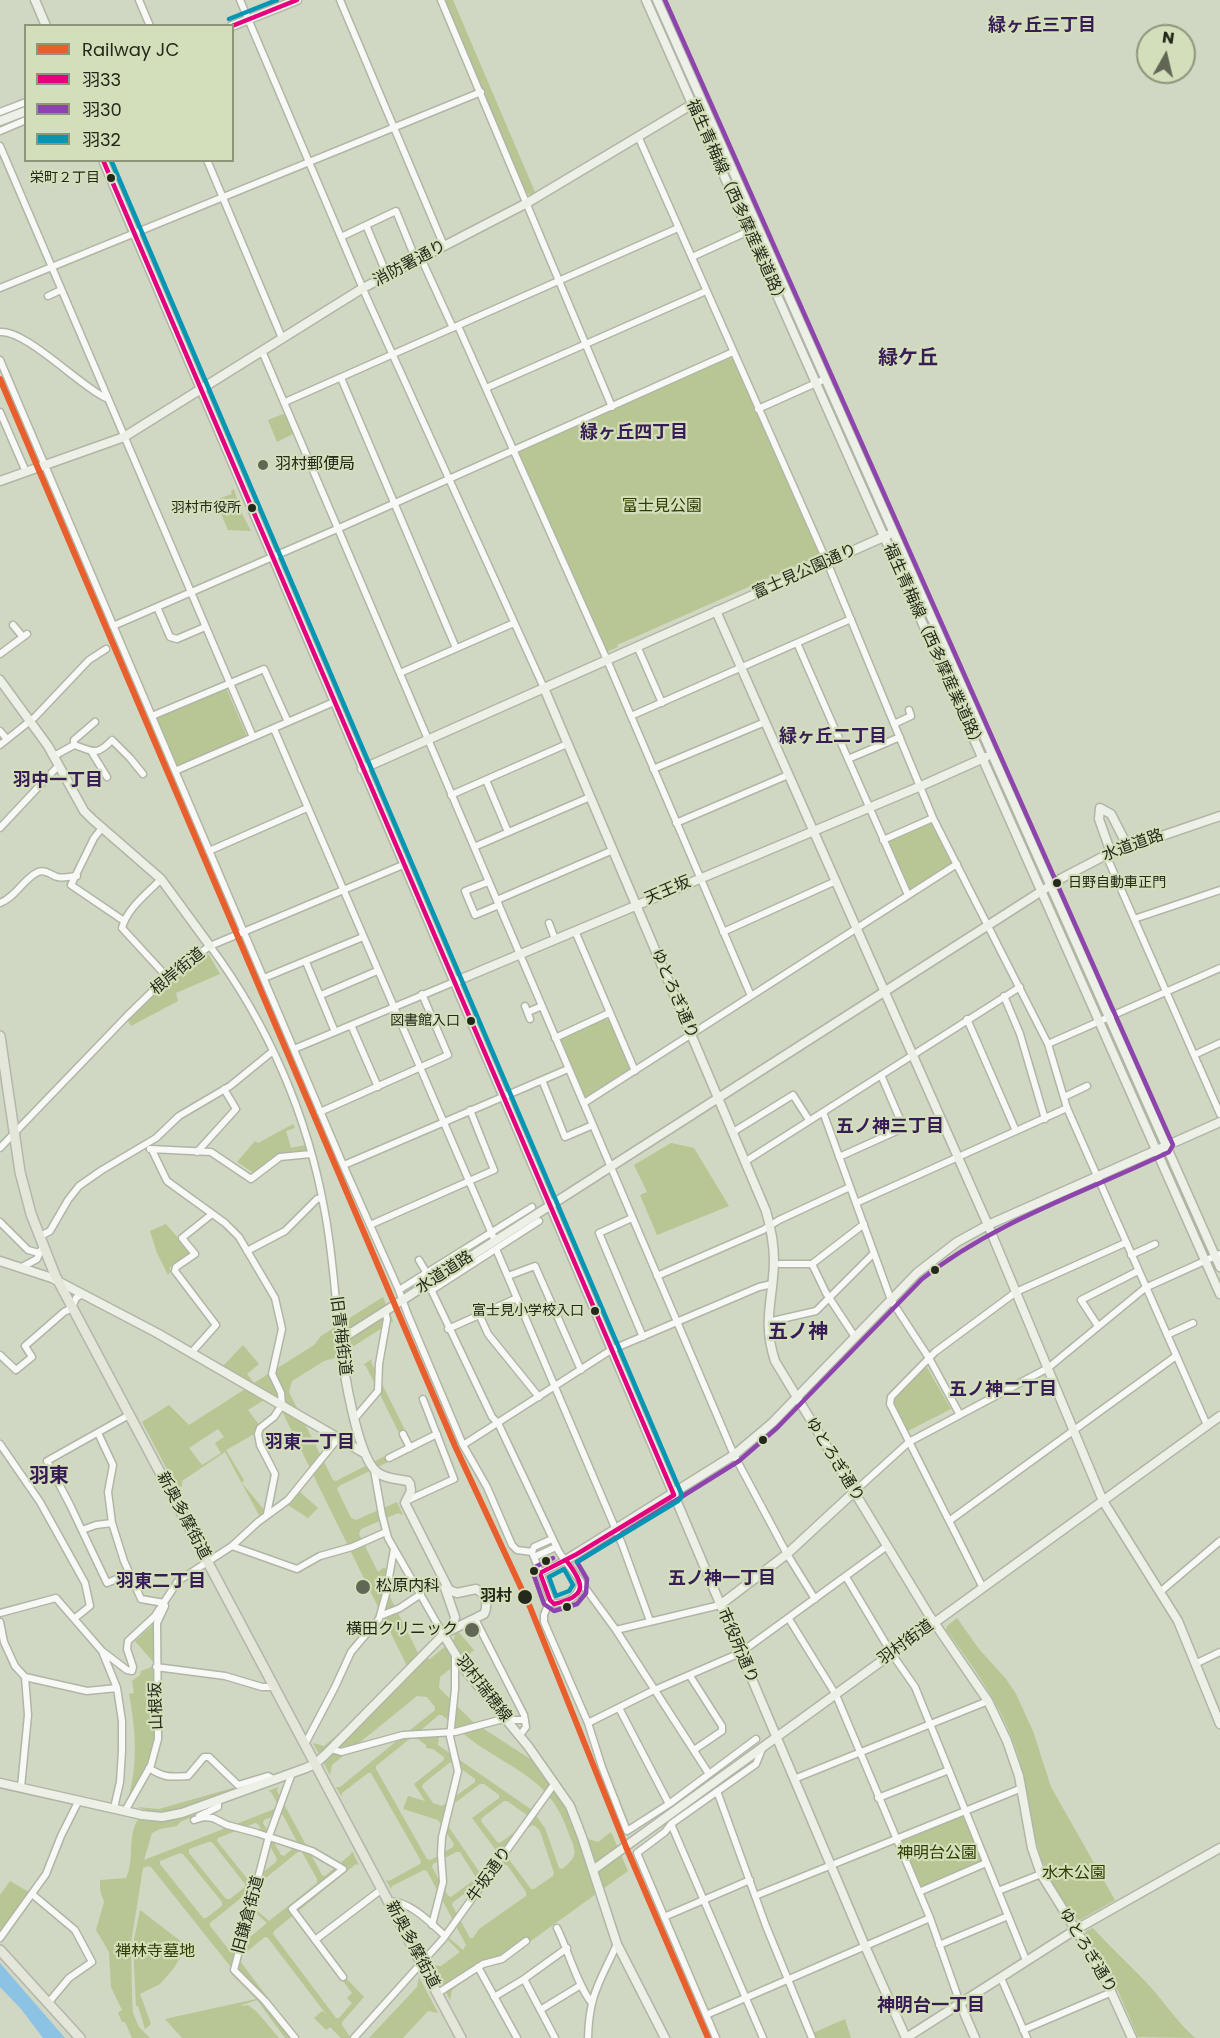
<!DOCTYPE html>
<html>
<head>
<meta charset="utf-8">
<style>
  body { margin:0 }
  #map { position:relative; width:1220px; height:2038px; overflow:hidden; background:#d0d7c2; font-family:Poppins,"Noto Sans JP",sans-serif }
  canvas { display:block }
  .legend { position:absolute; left:24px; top:24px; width:210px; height:138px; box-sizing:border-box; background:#d3dfba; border:2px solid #8d967a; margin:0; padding:8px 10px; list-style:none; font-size:18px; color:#25291b }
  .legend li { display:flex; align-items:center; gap:12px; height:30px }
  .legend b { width:30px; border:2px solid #8d967a }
  .north { position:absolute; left:1136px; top:24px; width:60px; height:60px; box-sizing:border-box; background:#d3dfba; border:2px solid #8d967a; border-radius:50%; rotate:8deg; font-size:16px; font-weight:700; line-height:24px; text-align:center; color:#25291b }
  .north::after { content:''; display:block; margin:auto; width:21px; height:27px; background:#616655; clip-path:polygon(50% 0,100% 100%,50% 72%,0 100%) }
</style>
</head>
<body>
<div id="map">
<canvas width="1220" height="2038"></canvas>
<ul class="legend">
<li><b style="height:8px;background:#e85e2c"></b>Railway JC</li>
<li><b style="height:8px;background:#e5007d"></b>羽33</li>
<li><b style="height:8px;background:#8e44ad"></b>羽30</li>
<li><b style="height:8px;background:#0696b3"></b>羽32</li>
</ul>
<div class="north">N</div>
</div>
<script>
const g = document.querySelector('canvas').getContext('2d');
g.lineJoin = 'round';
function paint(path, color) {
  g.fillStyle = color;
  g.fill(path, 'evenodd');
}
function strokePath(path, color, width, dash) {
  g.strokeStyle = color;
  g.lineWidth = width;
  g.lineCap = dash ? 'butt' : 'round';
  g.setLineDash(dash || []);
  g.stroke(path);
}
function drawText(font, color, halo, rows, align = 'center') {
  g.font = font + ' Poppins,"Noto Sans JP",sans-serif';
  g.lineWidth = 4.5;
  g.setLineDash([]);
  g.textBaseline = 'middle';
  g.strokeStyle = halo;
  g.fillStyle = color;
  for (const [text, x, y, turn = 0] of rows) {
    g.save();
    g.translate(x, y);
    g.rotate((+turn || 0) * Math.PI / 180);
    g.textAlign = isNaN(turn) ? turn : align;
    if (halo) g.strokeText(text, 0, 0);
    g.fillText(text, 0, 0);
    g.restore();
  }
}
const green = new Path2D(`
  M444 0H453L535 192 530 195 526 193Z
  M730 358 733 359 820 555 819 558 815 560 814 558 617 645 618 647 609 651 605 650 518 454 520 451Z
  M283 414 286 416 293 434 277 442 268 420Z
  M234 489 240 510 251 531 228 530 215 500 232 494 231 491Z
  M226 688 246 734 245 738 179 765H176L156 720 158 716Z
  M929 822 932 823 952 861 951 864 911 889H908L889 844 892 838Z
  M203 952 209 955 220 974 176 993 178 1001 131 1026 127 1019 169 979Z
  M606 1019 609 1020 630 1067 629 1070 587 1098 583 1097 560 1041 561 1038Z
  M293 1124 295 1128 286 1131 291 1148 305 1145 307 1152 280 1156 255 1174 237 1162 255 1141 258 1143Z
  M671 1143 694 1148 729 1206 657 1235 640 1195 647 1192 634 1165Z
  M166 1224 189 1251 188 1255 169 1268 171 1271 168 1275 157 1253 150 1231Z
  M383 1297 393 1321 335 1358 324 1361 292 1381 289 1392 333 1480 336 1481 385 1456 388 1462 339 1486 337 1489 351 1518 356 1520 397 1502 403 1515 398 1513 361 1529 359 1534 378 1572 383 1568 389 1569 388 1575 380 1577 420 1657 430 1659 454 1639 456 1629 474 1650 440 1677 439 1688 473 1722 538 1764 555 1777 575 1804 588 1839 598 1842 611 1832 628 1871 503 1961C480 1968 471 1975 452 1990L450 2000 431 1965 441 1966 460 1952 447 1939 448 1937 463 1950 466 1945 427 1871 424 1870 392 1886 391 1889 386 1880 389 1881 420 1864 421 1861 371 1773H368L342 1793V1797L336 1787H340L435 1710V1707L427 1697 417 1696 332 1765 330 1775 313 1743 324 1746 406 1678 408 1668 277 1401 267 1398 248 1410 260 1426 256 1433 226 1450 244 1480 242 1483 265 1511 260 1517 225 1452 182 1481V1486L177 1488 142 1422 169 1405 189 1425 253 1384 223 1366 243 1345 259 1364 247 1374 254 1383 314 1345 321 1336ZM218 1429 224 1437 215 1443 221 1453 202 1465 189 1448ZM439 1715H442C453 1724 463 1734 474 1742 517 1772 551 1780 569 1834 576 1852 579 1856 562 1869L559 1868 545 1828 532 1810 438 1745 439 1736 427 1737 421 1733V1730ZM412 1737H415L426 1745V1748L433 1749 444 1757V1760L414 1784 425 1801 408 1796 403 1809 438 1820 454 1844 453 1847 431 1860 427 1859 376 1769V1766ZM452 1762 475 1779V1782L442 1806 433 1803 422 1787 423 1784 449 1763ZM480 1784H484L499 1795V1798L472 1818 501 1857V1861L483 1873H480L444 1820 448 1808ZM504 1801H507L527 1815 529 1821 500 1843 497 1842 481 1821 482 1818ZM532 1825 535 1826 540 1831 554 1873 553 1876 534 1889H531L502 1850 503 1847ZM456 1852H460L475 1876V1879L451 1897 448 1896 432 1867 433 1864ZM504 1865H507L526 1892V1896L479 1929 473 1938H470L452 1905 453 1902Z
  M372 1359 371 1362 405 1430 399 1433 366 1366 363 1365Z
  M925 1364 951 1409 906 1432 892 1408 890 1397Z
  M299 1491 318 1508 308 1518 286 1504Z
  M957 1618 979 1649 1006 1679 1016 1694 1033 1731 1051 1787 1115 1900 1080 1920 1075 1919C1062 1897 1046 1876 1039 1851 1029 1818 1028 1784 1017 1752 1002 1706 975 1669 946 1630L947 1626Z
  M155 1623 154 1663 135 1641Z
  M154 1666 155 1696 149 1697 151 1702 155 1701 156 1739 148 1765 125 1807C139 1772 136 1731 129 1694L134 1693 132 1681 140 1675 141 1671Z
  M236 1787 238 1789C207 1800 170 1820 137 1807L159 1809Z
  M278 1787 277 1791 322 1875 325 1876 351 1854 352 1851 359 1865 356 1864 346 1872 274 1931 273 1934 336 2018H339L352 2003 347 1998 352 1993 343 1981 346 1978 364 1997 342 2022V2025L351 2038H341L330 2027 326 2030 314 2018 322 2011 326 2014 268 1938 265 1937 240 1957V1961L298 2038H285L257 2000 242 2005V2006L248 2005 257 2012 279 2038H182L165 2019 256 1999 232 1974 246 1986 151 1867 148 1866 143 1868 131 1943 132 2000 133 2013 139 2027 150 2038H132L125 2022H122L118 2013 122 2010 111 1987 109 1952 96 1930 104 1902 100 1890V1880L126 1878C135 1859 127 1837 138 1819L151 1821 171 1820 199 1814 180 1822 177 1826 160 1829 152 1833 144 1860 277 1808 278 1805 271 1792 268 1791ZM280 1814 283 1815 297 1842V1845L284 1856 281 1855 263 1823 264 1820ZM255 1823 258 1824 277 1859 276 1862 252 1881H249L217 1841 218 1838ZM208 1842H212L245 1884V1887L230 1899H226L189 1853V1849ZM299 1851 302 1852 317 1879V1883L269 1921 255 1909 254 1911 267 1923 233 1951 229 1950 210 1926V1923ZM180 1853 183 1854 222 1902V1906L206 1918H203L160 1864V1861Z
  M962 1816 964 1817 982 1859 980 1863 922 1888 918 1887 901 1844 902 1841Z
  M10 1881 29 1892 17 1911 0 1930V1895Z
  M140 1910 187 1946 174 1968 160 1984 140 1994 151 2024 145 2029 138 2006H136L133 1944Z
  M1093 1928C1108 1945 1126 1961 1142 1978 1161 1997 1175 2020 1195 2038L1138 2037 1118 1991 1085 1935 1086 1931Z
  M419 1977 438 2013 428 2011 403 2038H369L417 1987Z
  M845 2019 851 2038H815L813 2033Z`);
const water = new Path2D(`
  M0 1963 65 2038H43L21 2009 0 1987Z`);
const street = new Path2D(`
  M139 0 150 26
  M240 0 366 296 544 688
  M340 0 444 246
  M441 0 612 407
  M0 112 26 102
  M0 131 26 120
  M638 136 827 562 933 818 1048 1044 1067 1108 1207 1425
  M0 146 253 737
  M207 160 282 338
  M366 225 387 275
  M341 237 396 211 416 260
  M692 257 751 230
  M421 258 453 328
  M0 288 481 92
  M48 296 61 290
  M458 326 607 660 751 996
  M0 332C25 329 81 387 106 398
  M262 351 734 1455 787 1554 815 1599
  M0 360 341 1160 398 1288 408 1315 463 1445 487 1487 512 1545 517 1550 532 1552
  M341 378 456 648
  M486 388 706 291
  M285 402 678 228
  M758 409 825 379
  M0 412 26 472
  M157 607 170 637 177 639 205 627
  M13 625 23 637
  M113 626 337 529 733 352
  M797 643 908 895
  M637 646 662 703
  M0 654 27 634
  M400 673 514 623
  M152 716 264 669 288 722
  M631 716 851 619
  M894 724 911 716 909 710
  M274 729 495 1241
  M0 731 6 738
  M0 745 35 717 89 660 106 649
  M74 745C93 751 96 757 112 740L130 758 143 774
  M91 751 107 777
  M54 756 74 745V740L95 722
  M848 759 900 737
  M653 769 765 722
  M175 771 334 702
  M486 780 508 832
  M451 795 567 744
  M676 823 788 775
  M0 828 59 765
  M102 828 94 838 71 885 124 921
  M883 840 933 818
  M474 847 590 797
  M209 851 307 808
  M1106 855 1220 1114
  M161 879C148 893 127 908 122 928L167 977
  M488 882 465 891 475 915 499 905
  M497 900 613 850
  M0 903C16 897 23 879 38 872 45 869 51 875 57 877 63 879 70 876 77 876
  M1134 919 1220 890
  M549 923 555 939
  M575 931 635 1071
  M723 932 836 881
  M210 946C268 1024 308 1116 325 1213 333 1255 335 1298 340 1340
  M306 962 335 1032
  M264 978 363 937
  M321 995 377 971
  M1004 996 1020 1034 1045 1119
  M525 1006 530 1019
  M528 1012 542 1006
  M967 1019 1016 1131
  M351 1025 378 1087
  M555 1038 609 1013
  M1048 1044 1220 968
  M294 1049 454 982
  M1194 1055 1220 1043
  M542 1080 565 1137 593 1125
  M1064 1097 1087 1086
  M584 1103 957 864
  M320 1112 448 1055 422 994
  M823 1112 891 1300 929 1358 960 1415
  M733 1132 793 1095 809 1120
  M0 1148 127 1016 167 977 181 966 210 946 403 865
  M150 1149 211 1152 251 1179 280 1157 311 1154
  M152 1150 167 1181 225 1223 239 1237 275 1298 282 1329 272 1374 281 1393 282 1405 274 1417 260 1428 258 1434 260 1445 275 1474 267 1514
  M197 1152 236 1109 224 1089
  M839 1157 899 1130 902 1124 881 1075
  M746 1161 1020 987
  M344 1165 568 1069
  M856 1203 1067 1108
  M632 1218 599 1233 643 1337
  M0 1222 28 1250 39 1253
  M370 1225 494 1170 470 1110
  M39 1237 50 1231 68 1200 79 1186 102 1170 156 1138 179 1116 230 1086 273 1051
  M496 1249 622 1544 650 1621
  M247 1251 285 1231 317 1199 322 1198
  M1131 1255 1155 1244
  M419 1260 426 1272
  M780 1264H812L864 1224
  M812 1264 826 1293 855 1337
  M22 1267 37 1259 41 1250
  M508 1276 535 1266 581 1370
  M657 1276 763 1230 779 1220 850 1187
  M428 1283 492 1417 498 1423 559 1552 616 1630 709 1774
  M399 1290 532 1207
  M432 1290 539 1221
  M479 1314 488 1334 539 1397
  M768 1322 816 1311 874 1253
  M1098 1326 1081 1300 1138 1271
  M448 1329 517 1298
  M1167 1335 1193 1323
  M192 1352 216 1325 175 1271 176 1267 195 1254 182 1238 212 1214
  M0 1355 16 1370 32 1357 25 1346 64 1312 72 1308 76 1298 82 1294
  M129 1415 47 1461 70 1505 107 1583 129 1574
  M355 1418 378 1391 379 1364 387 1319 385 1312
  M98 1433 113 1465 108 1492 112 1523 124 1561 141 1599 164 1603 165 1606 157 1623 158 1739 151 1765 125 1811
  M403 1434 410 1448
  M0 1444 40 1502 85 1583 90 1606 75 1618
  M463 1445 611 1350 759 1287 772 1284
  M389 1458 437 1434
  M374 1470 382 1515 388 1538 443 1634
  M854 1492 909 1442 1048 1368 1145 1288 1220 1254
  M406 1501 454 1479 423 1399
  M949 1521 1176 1356
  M82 1530 96 1525 112 1523
  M552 1539 534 1547 532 1552 552 1603C566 1605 581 1596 580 1581
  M232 1546 297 1569 320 1556 352 1547 386 1532
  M534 1557 556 1547
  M540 1573 566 1560
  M846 1577 892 1654 915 1687 1026 1960
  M983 1588 890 1404 891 1397 935 1352 1016 1292 1125 1243
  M1160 1592 1220 1541
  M550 1600 544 1615V1622L588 1723 602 1767 627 1831 669 1804 756 1739
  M0 1613 56 1598 102 1651 117 1688 122 1721V1751L120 1782 114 1808
  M380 1616 400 1608 421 1594
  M475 1619 524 1715 526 1727 520 1735
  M789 1619 836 1695 930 1918 960 2003
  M0 1622 4 1642 15 1666 25 1677 87 1691 117 1688
  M616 1630 720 1605
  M102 1651 127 1670 132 1671 133 1667 127 1649 128 1641 155 1616 178 1581 232 1546 258 1522 288 1500 335 1442 337 1437
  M1195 1664 1220 1652
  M156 1667 225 1676 262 1687H274
  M690 1676 722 1726V1731L694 1750
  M619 1708 669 1804
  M588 1723 650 1692 740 1653 887 1546
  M305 1744 335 1687 351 1652 379 1619 386 1594 394 1549
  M331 1749 341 1752 403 1735 455 1732 499 1720H525
  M149 1768C164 1778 170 1777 188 1776L204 1757H209L238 1785 268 1776 275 1780
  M292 1773 269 1836 234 1970 265 2001 295 2038
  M794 1779 988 1701
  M21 1787 28 1715 25 1677
  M717 1791 766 1926 812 2038
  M878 1798 949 1770
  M199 1816 218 1807V1801
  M194 1820 204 1817 213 1818 227 1825 257 1833 312 1851 343 1869 292 1909 343 1977
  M671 1824 763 2038
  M998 1891 1041 1874
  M919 1892 986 1863
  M32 1894 75 1930 92 1962 69 1978 49 2002
  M755 1896 1022 1788
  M388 1901C410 1901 430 1922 445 1936
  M664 1917 750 1880
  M432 1925 443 1882 441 1854 442 1837 458 1771 450 1737 455 1689V1654
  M557 1928C568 1950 577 1984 591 2002
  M0 1938 46 1874 61 1836 79 1800
  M315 1940 382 1889
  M939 1945 1008 1916
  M478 1967 517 2038
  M1001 1978 1027 2038
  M524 1979 555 2038
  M438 1993 483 1964 502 1959 526 1941
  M494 1997 524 1979 567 1948
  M540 2010 581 1985
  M706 2015 930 1918
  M1023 2030 1112 1992
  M354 2038 443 1939 555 1783
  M588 2038C589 1994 600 1982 617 1944
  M716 2038 637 1853 665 1832 671 1824 756 1764 762 1749`);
const secondary = new Path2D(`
  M35 0 46 26
  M646 0 1220 1294
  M657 0 1220 1267
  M232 26 297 0
  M0 121 26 111
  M103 160 674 1495 865 1946 906 2038
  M0 481 124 437 363 288 527 203 696 102
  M716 611 988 1225 1103 1501 1178 1621 1220 1724
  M0 680 48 746 84 811 92 819 161 879 210 946
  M544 688 766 1211C771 1228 774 1244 774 1262 773 1301 762 1321 775 1361L929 1615 988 1701 1007 1741 1019 1776 1032 1848 1041 1874 1102 1972 1132 2038
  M362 769 888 535
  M1111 853 1099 819 1100 808 1111 814 1128 847
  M454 982 921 786 986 757
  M0 1261 52 1278 157 1333 364 1453
  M566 1560 734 1455 772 1423 917 1273 957 1242 988 1225 1220 1122
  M720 1605 787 1554 854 1492
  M443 1634 484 1614C489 1604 485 1593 476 1589L457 1593 449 1590 405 1503 411 1491 410 1484 408 1481C398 1479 385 1479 377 1472 357 1457 343 1367 340 1340L1062 878 1106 855 1220 816
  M443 1634 465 1670 528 1746 570 1806 582 1837 617 1944 665 2038
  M0 1783 142 1815 162 1817 182 1813 306 1768 315 1764 326 1754 453 1625 455 1617 445 1588
  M593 1870 1220 1416
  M960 2003 975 2038
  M906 2038 1075 1930 1220 1848`);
const primary = new Path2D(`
  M0 1036 20 1172 31 1214 55 1275 461 2038
  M0 1950 80 2038`);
const bus1 = new Path2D(`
  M232 26 297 0
  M103 160 674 1495
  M566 1560C584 1584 589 1596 554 1604L550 1600 540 1573 577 1554 674 1495`);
const bus2 = new Path2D(`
  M553 1558 535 1567 533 1573 544 1604 554 1611 577 1604 586 1593 587 1579 577 1562 739 1461 777 1428 922 1279C995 1221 1086 1192 1169 1152L1173 1145 665 0`);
const bus3 = new Path2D(`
  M229 19 277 0
  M111 160 681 1493V1498L678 1501 577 1562
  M564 1569 573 1585 569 1591 556 1596 549 1577Z`);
const rail1 = new Path2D(`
  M0 379 455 1446 530 1607 626 1847 708 2038`);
const markers = [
  [111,178,5,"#25291b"],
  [263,465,6,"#616655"],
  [252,508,5,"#25291b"],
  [1057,883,5,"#25291b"],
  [471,1021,5,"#25291b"],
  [935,1270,5,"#25291b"],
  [595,1311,5,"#25291b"],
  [763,1440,5,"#25291b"],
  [546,1561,5,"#25291b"],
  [534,1571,5,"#25291b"],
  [363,1587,8,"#616655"],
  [525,1597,8,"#25291b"],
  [567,1607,5,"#25291b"],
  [472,1630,8,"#616655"]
];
const busNames = [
  ["栄町２丁目",100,178],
  ["羽村市役所",241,508],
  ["日野自動車正門",1068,883,"left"],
  ["図書館入口",460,1021],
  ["富士見小学校入口",584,1311]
];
const streetNames = [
  ["福生青梅線（西多摩産業道路）",736,203,66],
  ["消防署通り",410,264,-28],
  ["富士見公園通り",805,572,-24],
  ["福生青梅線（西多摩産業道路）",933,647,66],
  ["水道道路",1133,846,-20],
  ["天王坂",668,891,-23],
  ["根岸街道",178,972,-39],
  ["ゆとろぎ通り",674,994,67],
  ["水道道路",445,1273,-33],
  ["旧青梅街道",340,1336,83],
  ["ゆとろぎ通り",834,1460,58],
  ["新奥多摩街道",183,1516,62],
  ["羽村街道",906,1643,-36],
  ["市役所通り",737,1646,67],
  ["羽村瑞穂線",483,1689,52],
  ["山根坂",157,1706,-92],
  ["牛坂通り",490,1875,-55],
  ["旧鎌倉街道",249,1915,-75],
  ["新奥多摩街道",412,1945,62],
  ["ゆとろぎ通り",1087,1951,59]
];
const poiNames = [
  ["羽村郵便局",275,465],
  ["松原内科",376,1587],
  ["横田クリニック",458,1630,"right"]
];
const parkNames = [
  ["富士見公園",662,507],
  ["神明台公園",937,1854],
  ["水木公園",1074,1874],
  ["禅林寺墓地",155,1952]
];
const stopNames = [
  ["羽村",512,1597]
];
const neighbourhoodNames = [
  ["緑ヶ丘三丁目",1042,26],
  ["緑ヶ丘四丁目",634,433],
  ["緑ヶ丘二丁目",833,737],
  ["羽中一丁目",58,781],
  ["五ノ神三丁目",890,1127],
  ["五ノ神二丁目",1003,1390],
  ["羽東一丁目",310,1443],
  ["五ノ神一丁目",722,1579],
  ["羽東二丁目",161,1582],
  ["神明台一丁目",931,2006]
];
const quarterNames = [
  ["緑ケ丘",908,359],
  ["五ノ神",798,1333],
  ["羽東",49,1477]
];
paint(green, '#b7c693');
paint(water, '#8cc3e4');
strokePath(street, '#b0b6a6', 9);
strokePath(secondary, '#b0b6a6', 11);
strokePath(primary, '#b3b6ac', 12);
strokePath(street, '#f8f9f6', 6);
strokePath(secondary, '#edf0e7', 8);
strokePath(primary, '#e3e6d9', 9);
strokePath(bus1, '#e5007d', 4.5);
strokePath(bus2, '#8e44ad', 4.5);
strokePath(bus3, '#0696b3', 4.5);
strokePath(rail1, '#e85e2c', 6);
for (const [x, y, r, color] of markers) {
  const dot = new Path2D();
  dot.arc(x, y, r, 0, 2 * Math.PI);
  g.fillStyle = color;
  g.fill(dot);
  strokePath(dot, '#d3dfba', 2);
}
drawText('14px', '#25291b', '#d3dfba', busNames, 'right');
drawText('16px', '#25291b', '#d3dfba', streetNames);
drawText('16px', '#25291b', '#d3dfba', poiNames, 'left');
drawText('16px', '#2f3d00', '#d3dfba', parkNames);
drawText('bold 16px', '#25291b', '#d3dfba', stopNames, 'right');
drawText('bold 18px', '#371c55', '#d3dfba', neighbourhoodNames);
drawText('bold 20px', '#371c55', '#d3dfba', quarterNames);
</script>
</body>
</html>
